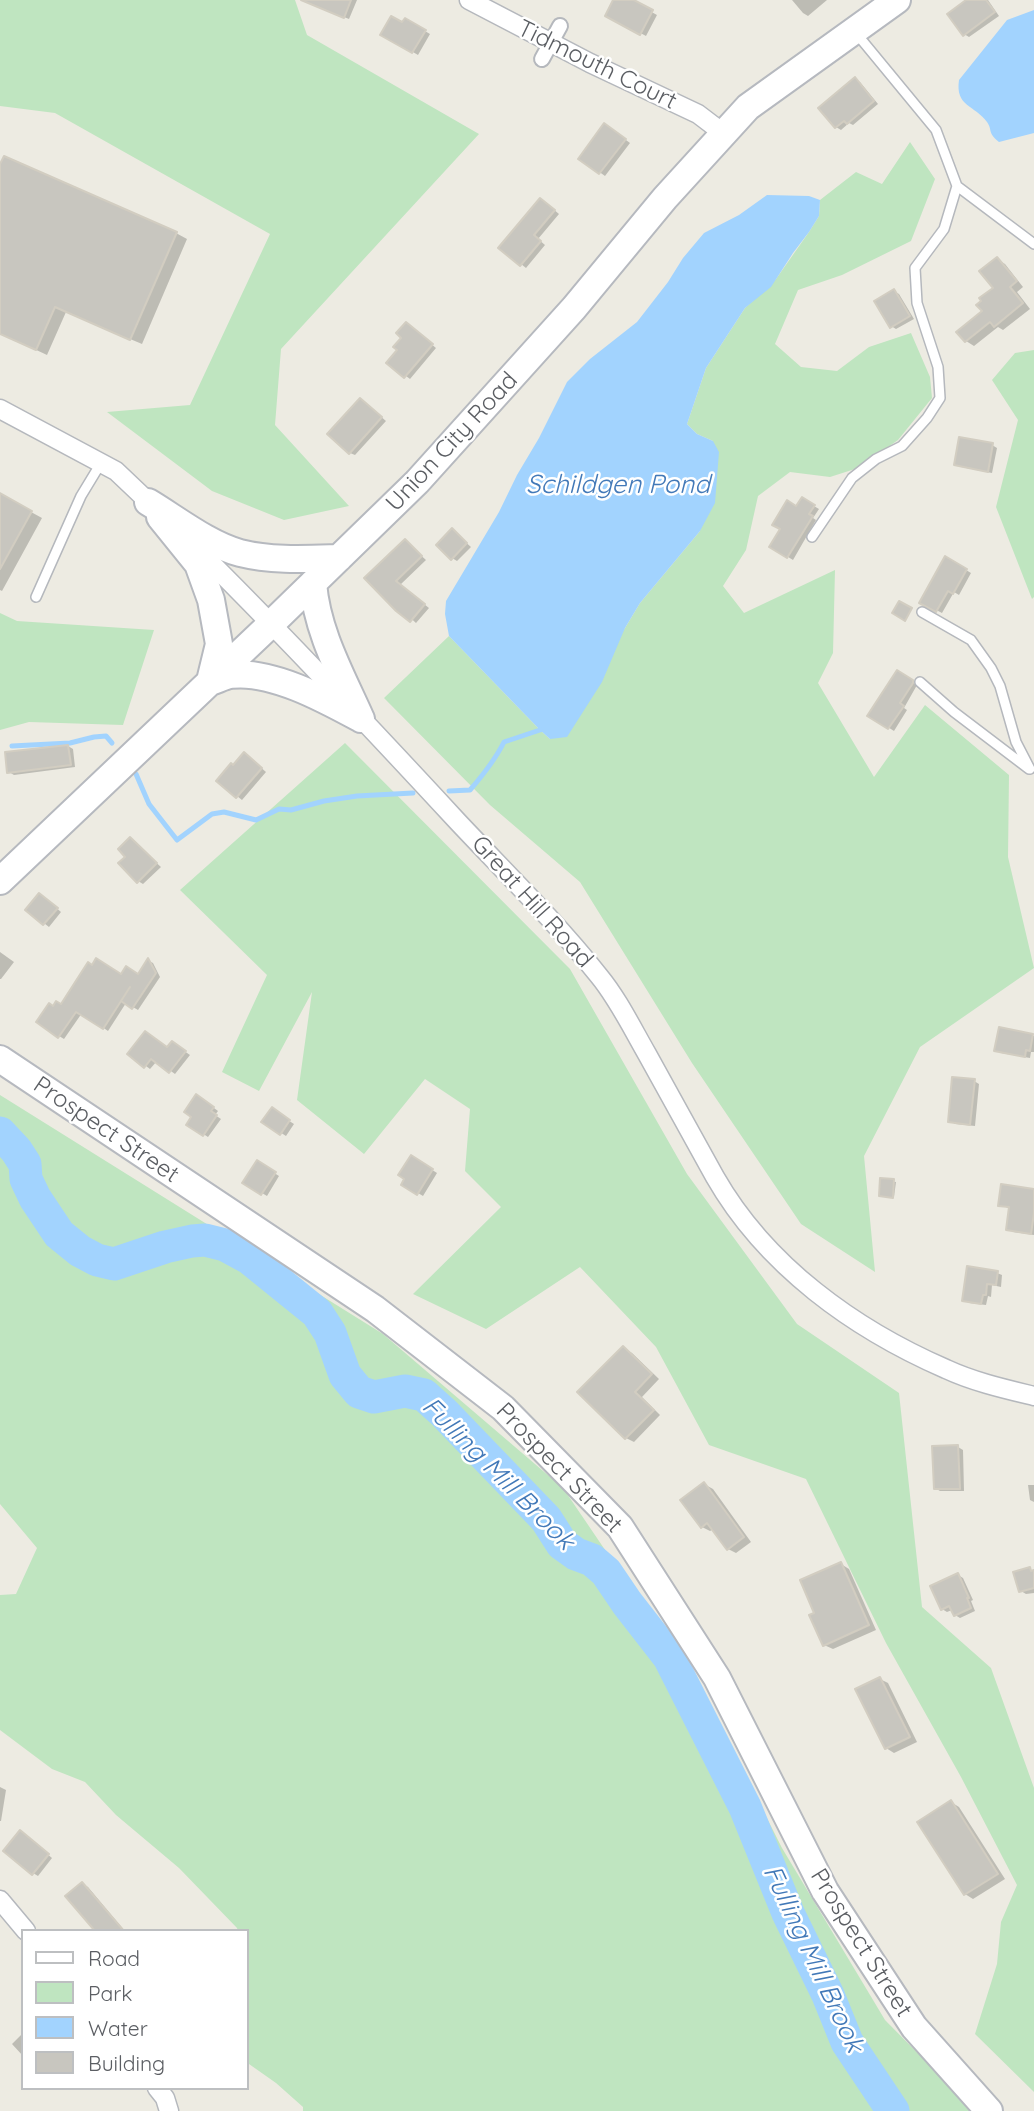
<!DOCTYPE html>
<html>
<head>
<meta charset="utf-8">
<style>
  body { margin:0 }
  #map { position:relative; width:1034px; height:2111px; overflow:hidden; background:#edebe2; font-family:Quicksand,sans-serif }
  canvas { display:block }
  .legend { position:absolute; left:21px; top:1929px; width:228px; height:161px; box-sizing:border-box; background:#fff; border:2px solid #bdbfc1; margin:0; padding:9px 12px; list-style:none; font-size:21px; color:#5b5e63 }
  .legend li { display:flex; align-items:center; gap:14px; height:35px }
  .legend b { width:35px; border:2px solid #bdbfc1 }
</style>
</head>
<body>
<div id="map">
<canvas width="1034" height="2111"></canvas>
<ul class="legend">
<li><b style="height:9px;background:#fff"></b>Road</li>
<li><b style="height:19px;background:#bfe5c0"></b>Park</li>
<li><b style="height:19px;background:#a2d3fe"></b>Water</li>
<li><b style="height:19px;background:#c8c6bf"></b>Building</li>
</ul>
</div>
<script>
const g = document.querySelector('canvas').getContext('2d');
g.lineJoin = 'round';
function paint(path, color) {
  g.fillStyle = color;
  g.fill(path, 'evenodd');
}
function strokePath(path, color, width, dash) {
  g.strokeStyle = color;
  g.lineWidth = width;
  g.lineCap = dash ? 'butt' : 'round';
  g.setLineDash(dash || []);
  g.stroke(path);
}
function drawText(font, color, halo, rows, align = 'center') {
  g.font = font + ' Quicksand,sans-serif';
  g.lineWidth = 5;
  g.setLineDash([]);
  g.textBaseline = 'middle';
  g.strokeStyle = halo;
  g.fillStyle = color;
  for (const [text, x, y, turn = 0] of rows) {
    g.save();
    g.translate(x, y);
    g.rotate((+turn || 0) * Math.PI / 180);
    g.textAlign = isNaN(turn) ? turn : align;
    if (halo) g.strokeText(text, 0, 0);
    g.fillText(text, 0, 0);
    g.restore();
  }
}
const green = new Path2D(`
  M0 0H295L307 35 479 134 281 349 275 425 349 506 284 520 212 491 107 412 190 405 270 234 55 113 0 106Z
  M910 142 935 179 911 241 842 275 798 290 775 344 801 367 837 371 869 347 911 333 930 377 932 398 898 440 858 468 830 477 790 472 758 496 746 550 723 586 744 613 835 570 833 653 818 683 874 777 925 705 1009 775 1008 857 1034 968 920 1047 864 1156 875 1272 801 1224 692 1063 580 882 490 805 384 698 449 636 540 730 550 739 625 628 640 603 700 531 713 441 697 434 687 424 706 368 745 308 776 279 809 232 819 216 820 200 856 172 882 184Z
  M1034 350V597L1032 599 996 507 1018 420 992 380 1015 353Z
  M0 613 17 621 154 630 123 725 29 722 0 730Z
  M345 743 570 969 687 1174 797 1324 899 1393 922 1607 991 1668 1034 1788V2092L975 2034 997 1964 1001 1922 1017 1885 961 1777 886 1643 806 1479 709 1445 656 1347 580 1267 486 1329 413 1294 501 1207 465 1171 470 1109 425 1079 364 1154 297 1100 312 992 259 1091 222 1072 267 975 180 890Z
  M0 1095 383 1334 563 1488 709 1703 782 1848 885 2020 975 2111H303V2107L276 2083 249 2064 247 2051V1931H238L237 1928 179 1868 116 1815 85 1782 52 1769 0 1730V1595L16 1594 37 1548 0 1504Z`);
const water = new Path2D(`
  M1034 10V133L999 142C987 132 993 131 987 122 975 105 955 107 959 80L1007 20Z
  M767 195 809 196 820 200 819 216 809 232 793 253 771 287 745 308 706 368 687 424 697 434 713 441 719 452 715 503 700 531 640 603 625 628 602 682 567 737 550 739 540 730 449 636 445 614 446 601 499 512 517 475 539 438 567 382 590 359 637 322 668 282 683 258 704 233 739 215Z`);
const shadow = new Path2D(`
  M313 0H357L349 19 316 6Z
  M615 0H630L657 15 646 36 607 15Z
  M792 0H827L808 16 803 13Z
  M969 0H988L999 16 969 37 964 34Z
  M406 20 430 34 418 55 382 34 403 25Z
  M855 79 860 82 878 104 853 125 849 123 841 130 836 127Z
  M610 128 630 143 605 176 580 158Z
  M0 169 176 233 187 239 142 344 66 312 47 355 0 333Z
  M546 203 559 214 538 239 545 245 526 268 501 248Z
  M997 259 1005 264 1023 287 1017 292 1030 309 1003 330 998 327 974 346 966 341 984 312 995 288Z
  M894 291 899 294 914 319 896 329 891 326Z
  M411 327 436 348 410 379 389 363 399 350Z
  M365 403 386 421 355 455 350 453Z
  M992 445 997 448 992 473 961 467 956 465Z
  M0 495 42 518 2 591 0 590Z
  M807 502 819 509 813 518 816 520 793 560 772 547 797 508Z
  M452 530 471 547 457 561 452 558Z
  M405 541 426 560 400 585 429 608 416 623 367 578Z
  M946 558 971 573 959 595 954 592 942 613 921 602Z
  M897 672 917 685 904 708 907 710 894 731 869 715Z
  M68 746 73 749 75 767 14 775 9 772Z
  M250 758 266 772 242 800 218 781 234 767Z
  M130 839 161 867 143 884 138 881 128 857Z
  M45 898 61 912 49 927 27 910Z
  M0 952 14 962 1 979H0Z
  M149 961 153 963 160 977 138 1010 126 1003 108 1031 82 1013 64 1039 59 1036 54 1008 62 1006 122 976H139Z
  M1000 1029 1034 1036V1052H1031L1030 1058 1001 1053 996 1050Z
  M177 1046 190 1055 175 1074 157 1061 150 1069 130 1054 168 1049Z
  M974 1081 979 1084 975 1126 955 1124 950 1121Z
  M202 1099 218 1111 215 1115 221 1119 208 1137 188 1124Z
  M272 1110 294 1124 286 1136 264 1122Z
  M412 1157 437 1173 423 1196 403 1184Z
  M257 1162 279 1176 267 1196 245 1183Z
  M882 1180 896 1182 894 1197 882 1196Z
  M1034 1191V1235L1013 1232 1008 1229 1011 1209 1000 1205Z
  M997 1273 1002 1275 1001 1287 992 1285 991 1297 988 1296 986 1305 969 1303 964 1300Z
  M624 1348 632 1353 659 1379 642 1397 660 1415 634 1442 626 1438Z
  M958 1447 963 1450 964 1491H940L935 1488Z
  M704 1484 713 1489 751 1542 736 1553 728 1549 714 1529 710 1531 702 1527Z
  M1028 1485H1034V1502L1030 1500Z
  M841 1564 849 1569 876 1630 833 1649 824 1645 817 1614Z
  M1029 1569 1034 1572V1593L1026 1594 1021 1591Z
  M958 1575 963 1578 973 1600 971 1601 975 1611 960 1618 955 1615 952 1610 947 1612 942 1609Z
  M880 1679 888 1683 917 1742 894 1753 886 1748Z
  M0 1787 6 1790 1 1821H0Z
  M951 1802 959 1807 1005 1879 973 1899 965 1894Z
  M25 1835 52 1858 38 1876 33 1873Z
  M83 1884 88 1887 124 1930V1931Z
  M23 2033V2056L12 2044Z`);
const stream = new Path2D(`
  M12 746 70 743 94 737 106 736 112 743
  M136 774 149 804 177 840 212 814 224 812 256 820 279 809 291 810 324 801 357 796 413 793
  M449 791 470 790C483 775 495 760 504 742L540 730`);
const river = new Path2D(`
  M0 1133 16 1150 25 1164 26 1179 35 1198 59 1234 80 1251 97 1260 114 1264 165 1247 192 1241 205 1240 225 1245 249 1258 317 1313 330 1333 345 1375 359 1392 374 1397 405 1391 424 1395 444 1413 546 1519 562 1544 576 1554 592 1560 606 1572 627 1603 669 1657 745 1807 788 1913 828 1995 847 2042 893 2111`);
const building = new Path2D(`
  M301 0H351L344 18Z
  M613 0H634L653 10 640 35 605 16Z
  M966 0H986L995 12 963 36 947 14Z
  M391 16 402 22 405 18 426 30 412 53 380 35Z
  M855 77 874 101 847 124 844 121 835 128 818 108Z
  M604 123 626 139 599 174 578 159Z
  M4 156 177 232 130 340 55 307 36 350 0 334V164Z
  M540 198 555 210 534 235 541 241 520 266 498 248Z
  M997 257 1017 281 1010 287 1023 303 994 327 990 322 965 342 956 332 982 311 976 305 981 301 979 298 993 288 979 271Z
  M894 289 910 316 890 328 874 301Z
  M406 322 433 344 404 378 386 363 397 350 393 347 401 338 396 333Z
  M360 398 382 417 349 454 327 434Z
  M959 437 993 443 988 472 954 465Z
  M0 493 32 511 0 569Z
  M802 497 815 505 809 514 813 516 787 558 769 547 780 529 772 525 787 500 796 506Z
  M452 528 467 543 451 560 436 545Z
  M405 539 422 556 396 581 425 604 410 622 396 611 364 578Z
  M945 556 967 569 953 594 948 591 936 612 919 603Z
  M899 601 912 608 905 621 892 613Z
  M897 670 913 680V683L900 703 904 706 888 729 867 716Z
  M68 745 71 765 7 773 5 752Z
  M244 752 262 768 236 798 216 781 231 763 233 765Z
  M130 837 157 863 137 883 118 863 125 857 118 849Z
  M39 893 58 908 43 925 25 910Z
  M96 958 121 974 126 966 138 974 148 958 156 973 132 1009 121 1001 130 987 103 1029 76 1012 58 1038 36 1022 49 1003 53 1006 56 1001 61 1004 88 962 92 965Z
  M999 1027 1033 1034 1030 1051 1026 1050 1025 1057 994 1051Z
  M145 1031 167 1047 172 1041 186 1051 169 1073 151 1059 144 1068 127 1054Z
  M952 1077 975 1079 970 1125 948 1122Z
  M196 1094 214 1107 211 1111 217 1115 203 1136 186 1125 191 1117 184 1112Z
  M272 1107 290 1120 280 1135 261 1122Z
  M411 1155 433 1169 417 1195 401 1185 404 1179 398 1175Z
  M257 1160 276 1172 261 1195 242 1183Z
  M880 1178 894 1179 893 1198 879 1196Z
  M1001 1184 1034 1189V1213L1031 1234 1006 1230 1009 1207 998 1206Z
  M967 1266 998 1271 996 1285 987 1284 986 1295H983L981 1304 962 1301Z
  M623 1346 652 1374 635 1392 654 1410 625 1439 577 1392Z
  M958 1445 960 1489H934L932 1446Z
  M704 1482 744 1537 727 1550 707 1523 701 1528 680 1500Z
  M841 1562 869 1625 823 1646 809 1615 814 1613 800 1580Z
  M1030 1567 1031 1571 1034 1570V1588L1019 1592 1013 1572Z
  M958 1573 969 1598H967L971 1608 954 1616 949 1606 941 1610 930 1586Z
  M880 1677 910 1737 885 1749 855 1689Z
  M951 1800 998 1874 964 1895 917 1822Z
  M20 1830 49 1854 32 1875 3 1851Z
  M82 1882 124 1931H95L65 1896Z`);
const service = new Path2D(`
  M856 33 936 130 957 186 1034 244
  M812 537 852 478 876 459 902 446 927 418 940 398 938 367 917 303 915 268 944 229 957 186
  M36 597 81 496 101 463
  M922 612 971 640 991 668 1000 686 1016 742 1030 769
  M920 682 954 712 1029 769`);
const pedestrian = new Path2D(`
  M542 59 560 26`);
const minor = new Path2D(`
  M469 0 590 63 698 114 723 133
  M0 409 116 471 156 509
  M196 548C286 637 372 729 458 822 506 873 555 921 599 976 618 999 632 1028 647 1054 670 1095 692 1136 715 1177 766 1266 854 1329 946 1369 974 1382 1005 1389 1034 1396
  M0 1900 26 1931
  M157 2088 165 2098 169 2111`);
const secondary = new Path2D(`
  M148 502C175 518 209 545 240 553 272 561 306 559 339 558
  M160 517 198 564 211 600 219 644 210 681
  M313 583C317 632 341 674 361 719
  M210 682C217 680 224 676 231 675 272 670 326 700 361 719
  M0 881 272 623 417 482 574 308 665 198 748 107 897 0
  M0 1059 375 1309 503 1408 620 1527 717 1678 825 1891 914 2027 989 2111`);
const streetNames = [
  ["Tidmouth Court",597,65,26],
  ["Union City Road",452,442,-47],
  ["Great Hill Road",532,902,48],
  ["Prospect Street",106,1130,34],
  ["Prospect Street",559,1468,46],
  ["Prospect Street",861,1943,58]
];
const waterNames = [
  ["Schildgen Pond",618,485],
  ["Fulling Mill Brook",498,1474,45],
  ["Fulling Mill Brook",813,1959,65]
];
paint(green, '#bfe5c0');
paint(water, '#a2d3fe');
paint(shadow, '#0003');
strokePath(stream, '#a2d3fe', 5);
strokePath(river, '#a2d3fe', 33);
paint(building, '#c8c6bf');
strokePath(building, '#d2cdc1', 2);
strokePath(service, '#b5b8bd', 12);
strokePath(pedestrian, '#b5b8bd', 18);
strokePath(minor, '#b5b8bd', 21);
strokePath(secondary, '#b6b9bf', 30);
strokePath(service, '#fff', 9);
strokePath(pedestrian, '#fff', 14);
strokePath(minor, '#fff', 18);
strokePath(secondary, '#fff', 26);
drawText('24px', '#5b5e63', '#fff', streetNames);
drawText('italic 26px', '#4279b8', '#fff', waterNames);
</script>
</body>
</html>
